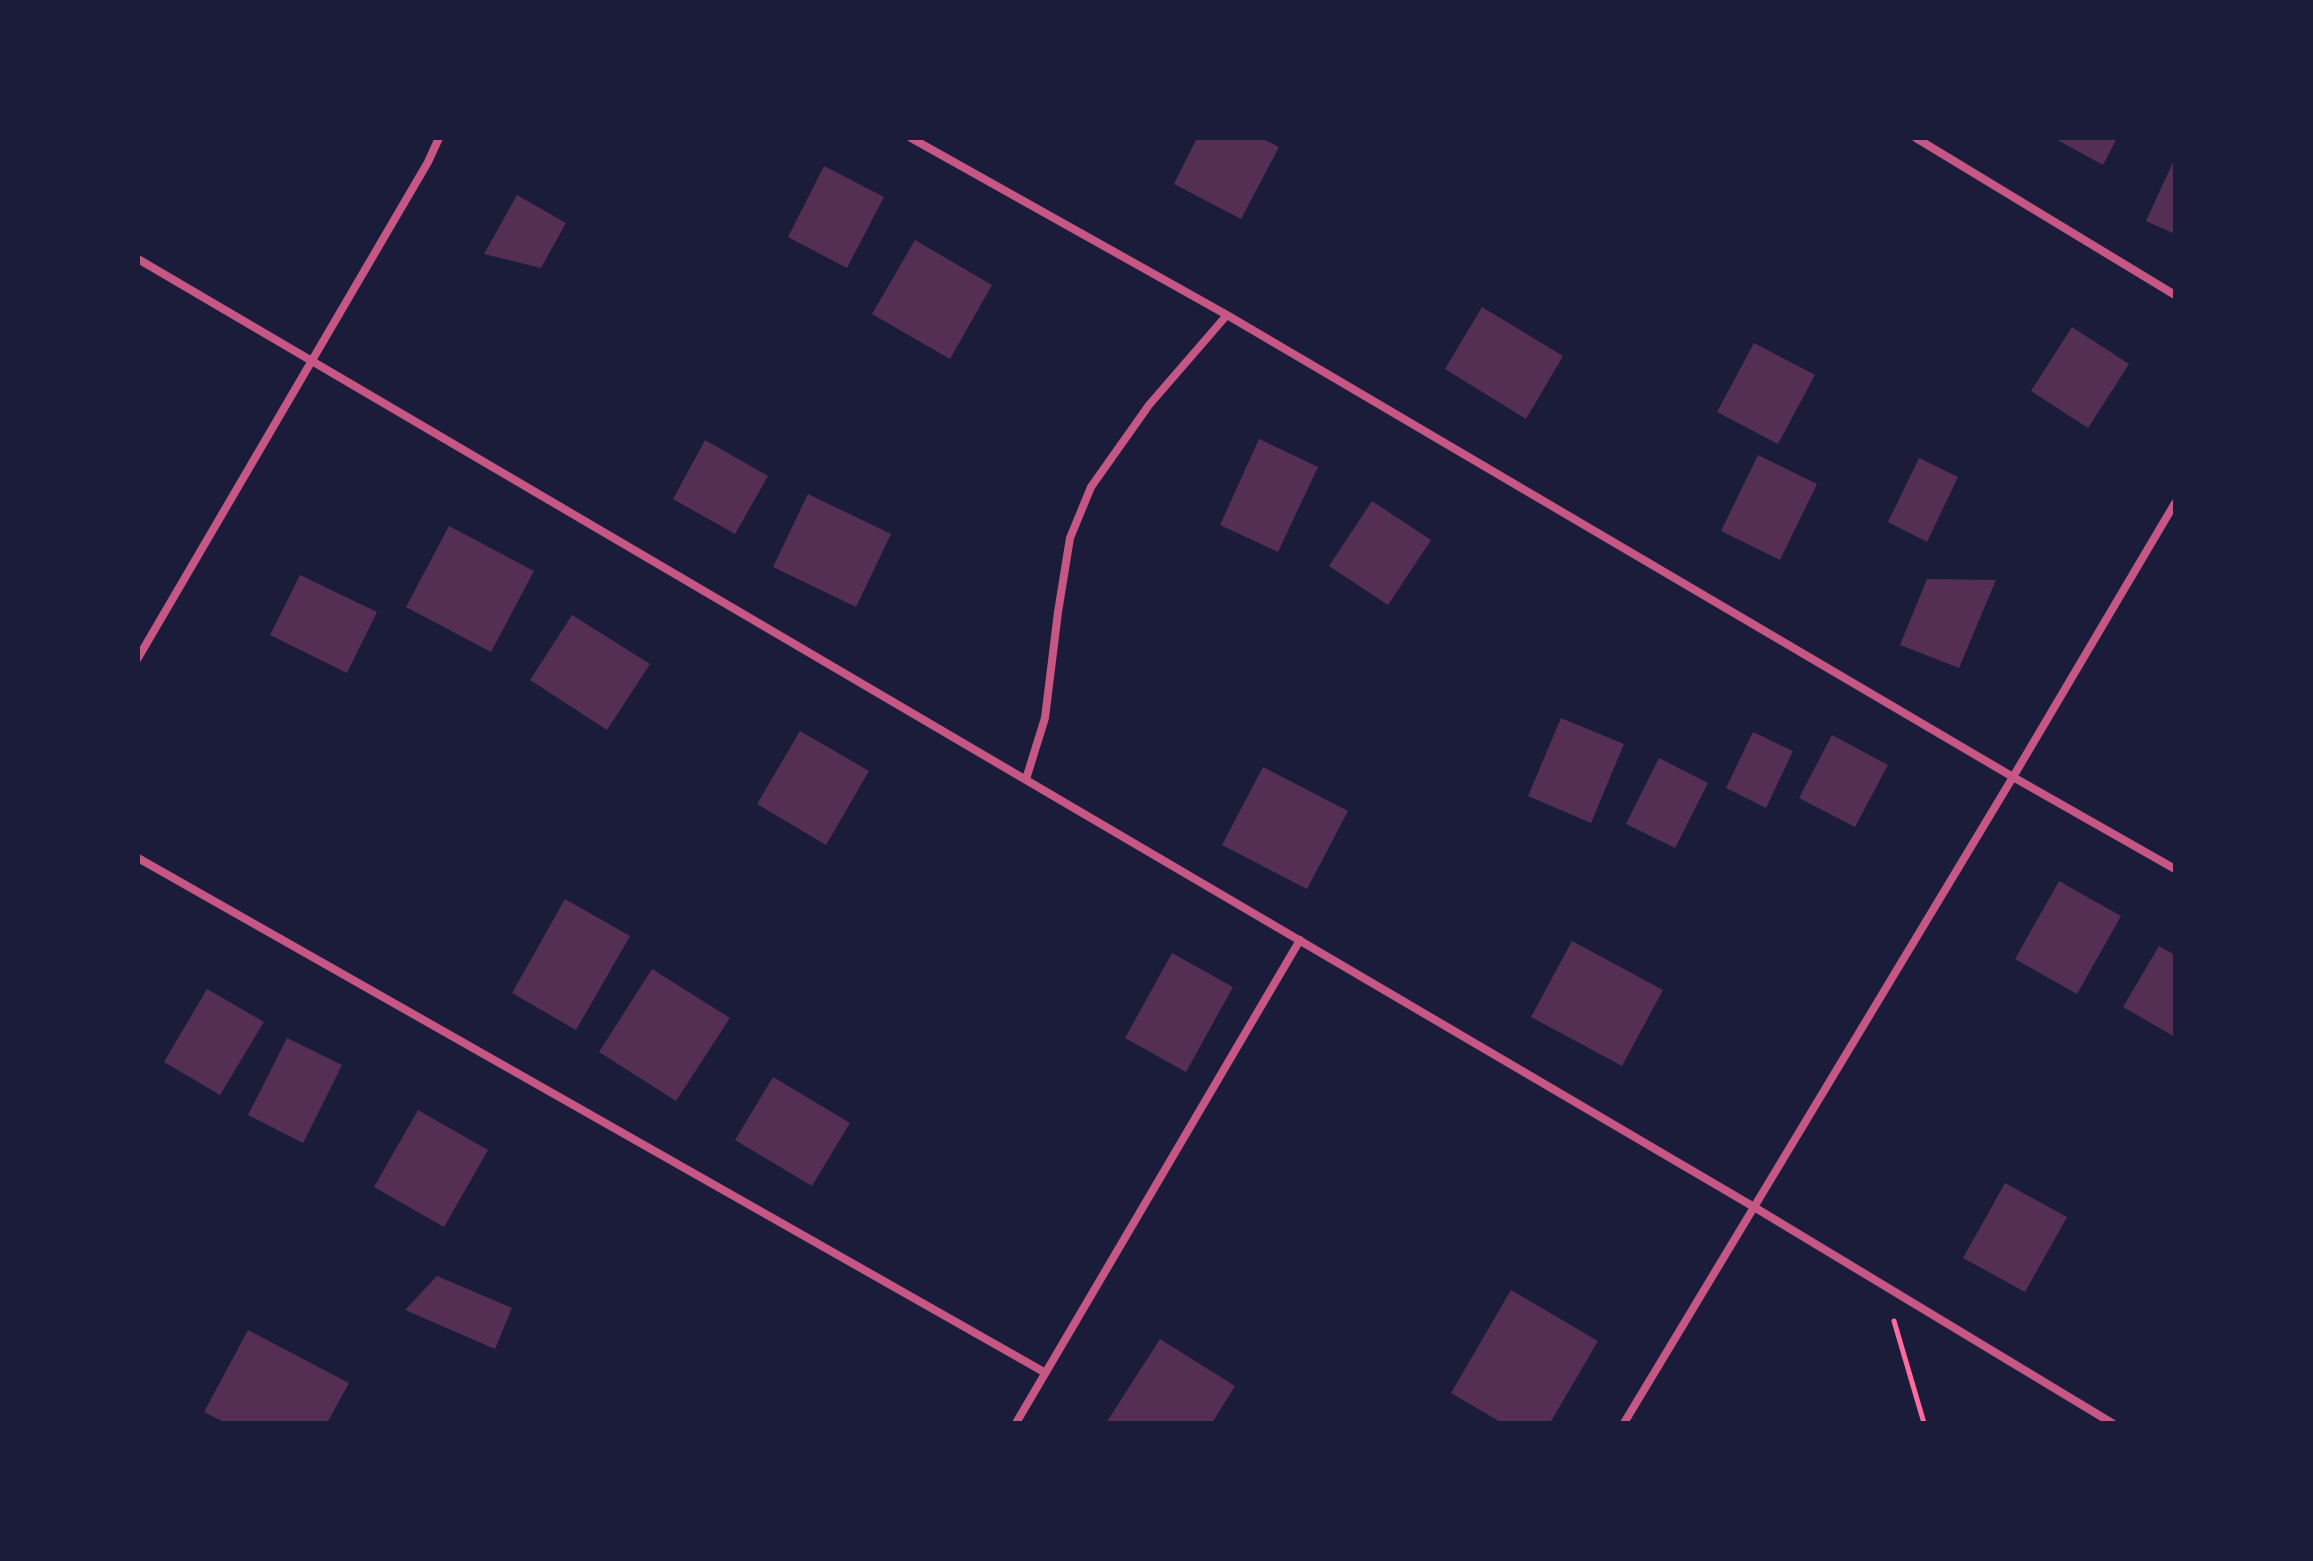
<!DOCTYPE html>
<html>
<head>
<meta charset="utf-8">
<style>
  body { margin:0 }
  #map { position:relative; width:2313px; height:1561px; overflow:hidden; background:#1b1b3a; font-family:Helvetica,sans-serif }
  canvas { display:block }
  .frame { position:absolute; inset:0; border:140px solid #1b1b3a; pointer-events:none }
</style>
</head>
<body>
<div id="map">
<canvas width="2313" height="1561"></canvas>
<div class="frame"></div>
</div>
<script>
const g = document.querySelector('canvas').getContext('2d');
g.lineJoin = 'round';
function paint(path, color) {
  g.fillStyle = color;
  g.fill(path, 'evenodd');
}
function strokePath(path, color, width, dash) {
  g.strokeStyle = color;
  g.lineWidth = width;
  g.lineCap = dash ? 'butt' : 'round';
  g.setLineDash(dash || []);
  g.stroke(path);
}
const building = new Path2D(`
  M1197 138H1261L1279 147 1241 219 1174 184Z
  M2054 138H2117L2103 165Z
  M2175 158V234L2146 221Z
  M824 166 884 197 847 268 788 237Z
  M517 195 566 223 541 268 484 254Z
  M915 240 992 285 950 359 872 314Z
  M1482 307 1563 356 1526 419 1445 369Z
  M2072 327 2129 364 2088 428 2031 391Z
  M1754 343 1815 375 1778 444 1717 412Z
  M1259 439 1318 467 1278 552 1220 525Z
  M705 440 768 476 735 534 673 499Z
  M1758 455 1817 484 1780 560 1721 531Z
  M1919 458 1958 477 1927 542 1888 522Z
  M808 494 891 534 856 607 773 567Z
  M1372 501 1431 540 1388 605 1329 566Z
  M449 526 534 571 491 652 406 607Z
  M300 575 377 612 347 673 270 635Z
  M1927 579 1996 580 1959 668 1900 645Z
  M572 615 650 664 607 730 530 680Z
  M1561 718 1624 744 1591 823 1528 796Z
  M800 731 869 771 826 845 757 804Z
  M1753 732 1793 751 1766 808 1726 788Z
  M1832 735 1888 765 1855 827 1799 798Z
  M1659 758 1708 783 1675 848 1626 824Z
  M1263 767 1348 811 1307 889 1222 845Z
  M2059 881 2121 916 2077 994 2015 959Z
  M565 899 630 936 576 1030 512 993Z
  M1572 941 1663 990 1622 1066 1531 1017Z
  M2159 946 2175 955V1037L2123 1007Z
  M1172 953 1233 987 1186 1072 1125 1038Z
  M652 969 730 1018 676 1101 599 1052Z
  M207 989 264 1022 220 1095 164 1062Z
  M287 1038 342 1065 303 1143 248 1115Z
  M773 1077 850 1123 812 1186 735 1140Z
  M418 1110 488 1150 444 1227 374 1187Z
  M2005 1183 2067 1217 2025 1292 1963 1258Z
  M437 1276 512 1308 495 1349 405 1310Z
  M1511 1290 1598 1341 1550 1423H1502L1451 1393Z
  M248 1330 349 1383 327 1423H226L204 1412Z
  M1160 1339 1235 1386 1212 1423H1106Z`);
const path = new Path2D(`
  M1894 1321 1924 1423`);
const minor = new Path2D(`
  M911 138 1227 315 2013 777 1624 1423
  M1916 138 2175 295
  M138 259 1754 1207 2112 1423
  M2175 503 2013 777 2175 869
  M138 658 428 162 439 138
  M1026 779 1045 718 1058 612 1070 538 1091 487 1149 405 1227 315
  M138 858 1044 1372
  M1016 1423 1300 940`);
paint(building, '#542f53');
strokePath(path, '#ff6b9d', 5);
strokePath(minor, '#c65784', 8);
</script>
</body>
</html>
